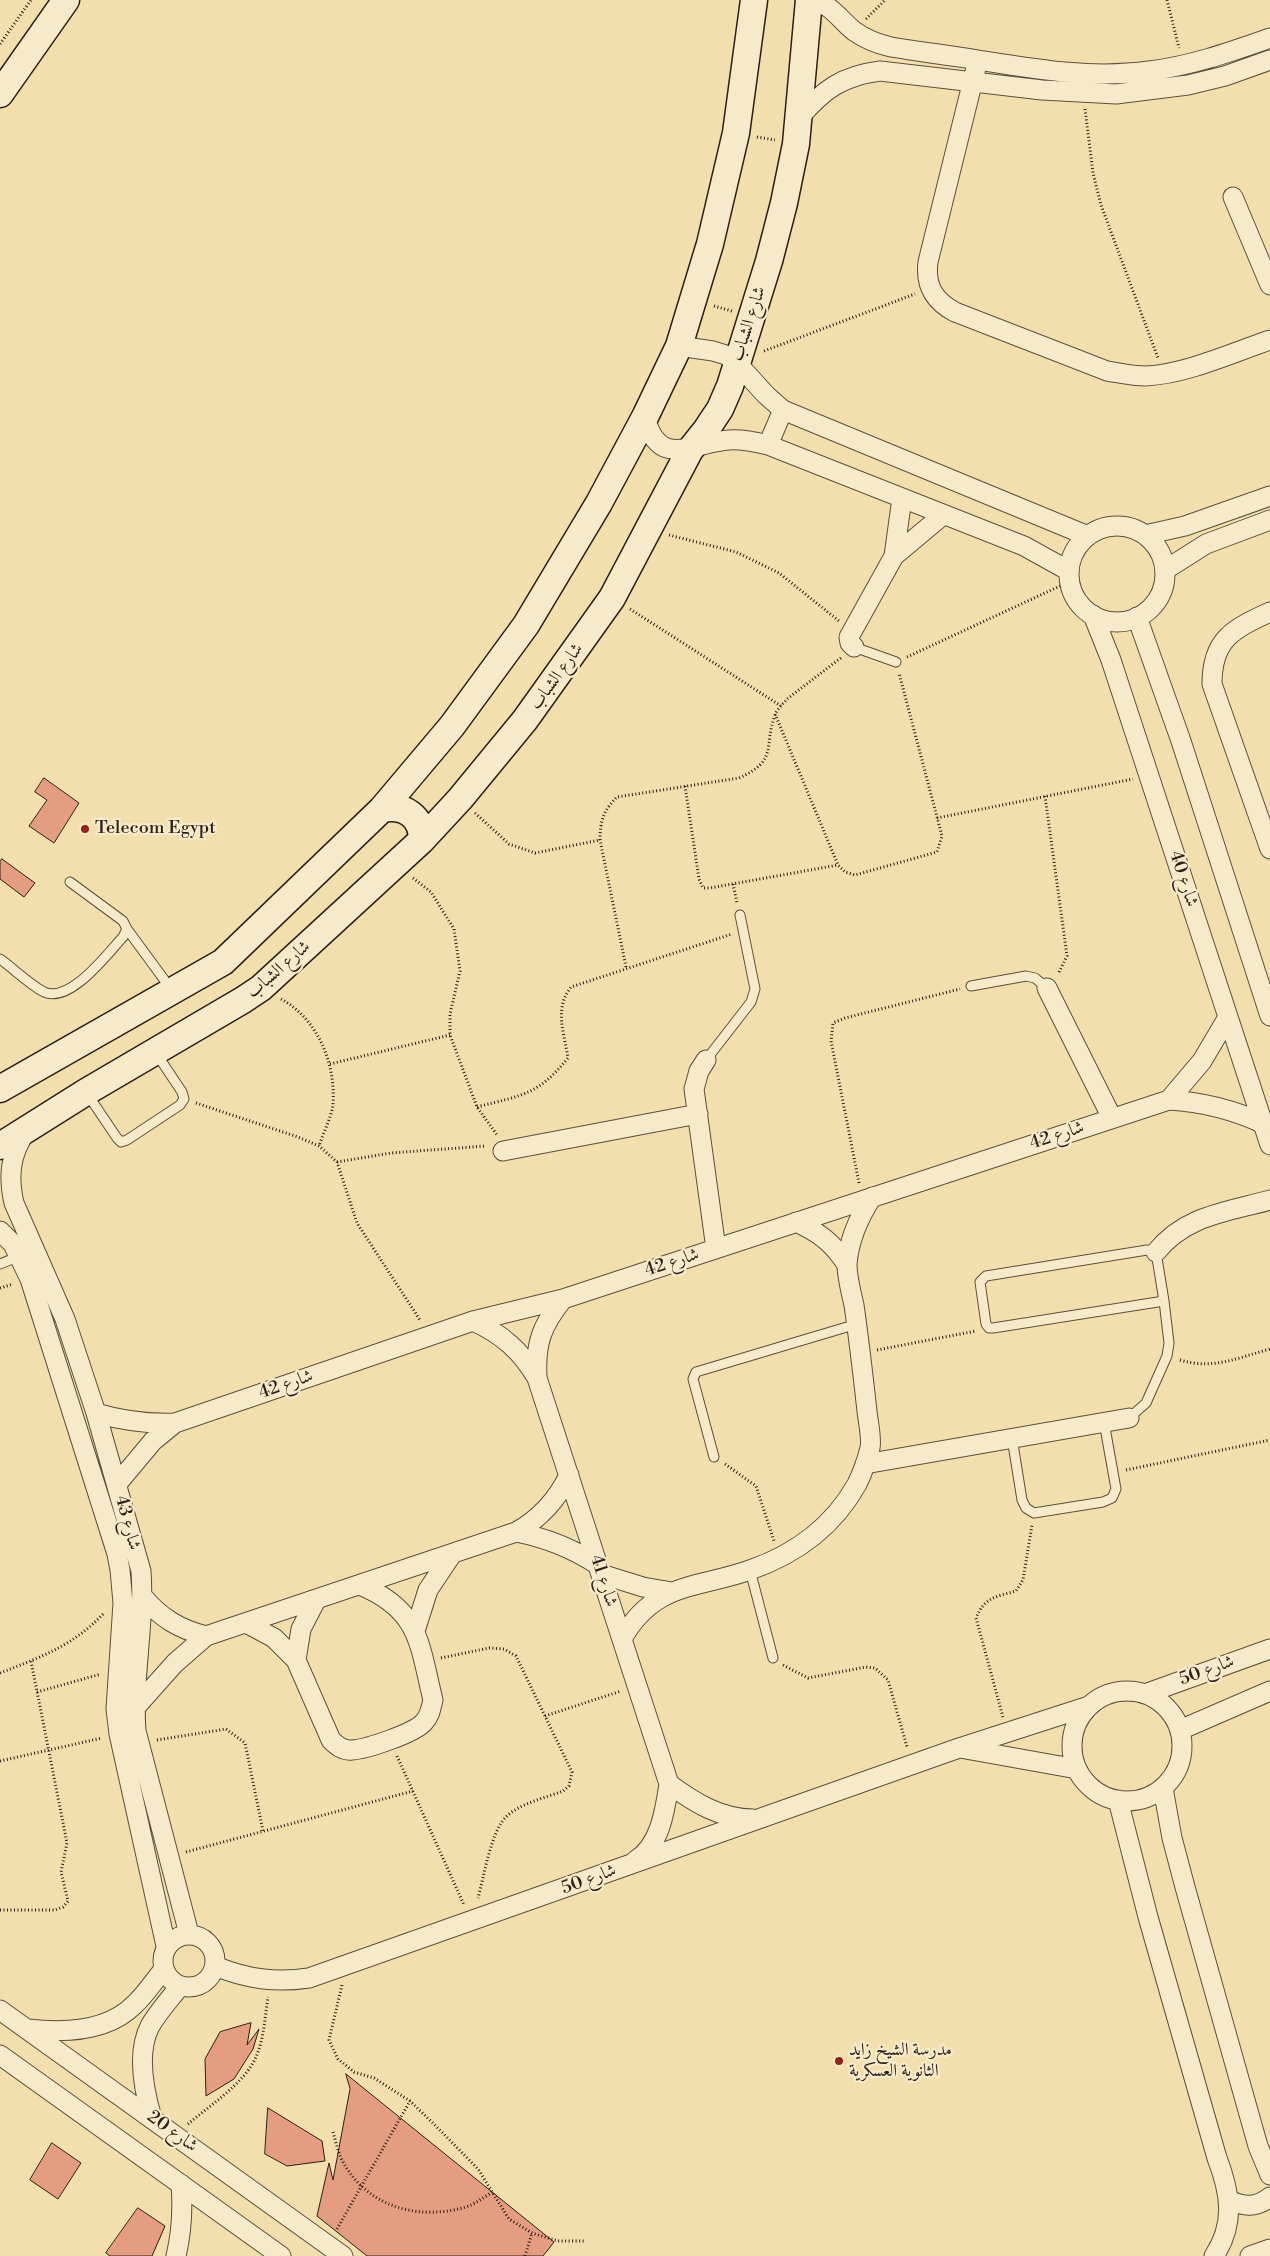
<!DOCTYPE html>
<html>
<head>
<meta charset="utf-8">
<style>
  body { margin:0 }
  canvas { display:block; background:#f2dfad }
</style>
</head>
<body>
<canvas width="1270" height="2256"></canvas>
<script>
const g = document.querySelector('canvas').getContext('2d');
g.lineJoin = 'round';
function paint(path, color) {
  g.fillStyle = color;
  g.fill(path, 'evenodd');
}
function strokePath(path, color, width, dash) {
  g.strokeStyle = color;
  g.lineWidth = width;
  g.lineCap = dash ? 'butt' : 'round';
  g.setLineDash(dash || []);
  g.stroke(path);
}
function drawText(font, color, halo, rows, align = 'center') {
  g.font = font + ' "Libre Bodoni",Amiri,serif';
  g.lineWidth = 4.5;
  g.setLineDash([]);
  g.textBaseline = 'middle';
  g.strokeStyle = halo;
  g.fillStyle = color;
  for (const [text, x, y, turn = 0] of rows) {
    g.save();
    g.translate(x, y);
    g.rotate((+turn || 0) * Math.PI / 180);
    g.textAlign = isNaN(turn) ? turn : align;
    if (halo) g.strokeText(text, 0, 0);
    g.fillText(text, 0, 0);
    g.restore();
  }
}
const building = new Path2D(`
  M44 778 79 803 54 843 29 826 47 800 35 792Z
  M2 859 35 883 24 897 0 879V862Z
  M251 2023 247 2045 259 2029 253 2049 234 2079 206 2096 205 2059 220 2032Z
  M346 2074 554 2242 543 2256H367L317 2216 329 2163 333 2180 350 2089Z
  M268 2108 322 2141 325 2161 287 2166 265 2154Z
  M52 2143 81 2163 58 2199 30 2180Z
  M138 2208 165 2226 152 2256H110L106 2253Z`);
const path = new Path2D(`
  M1167 0 1179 48
  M866 19 885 0
  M0 44 31 0
  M1085 109 1093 173 1101 205 1158 358
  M757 137 775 140
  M714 306 732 311
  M764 351 915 294
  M669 535 736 552 779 573 839 621
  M630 609 781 706
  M907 657 1060 586
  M775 714 838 865 845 872 855 875 937 852 942 836 899 673
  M685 786 699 879 703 888H710L838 865
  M1045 796 1067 956 1058 974
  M475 813 509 844 535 853 600 840
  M937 818 1133 779
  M413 878 431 892 454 929 460 971 450 1014V1035L477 1107 497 1135
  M733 884 737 903
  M626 967 600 840C600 820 604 810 617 797L739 778C779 760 763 747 775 715 777 709 783 704 787 699L842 657
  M281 999C318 1019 336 1064 333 1105 331 1118 323 1134 319 1146
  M330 1064 450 1035
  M196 1103 298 1137 319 1146 337 1162 357 1223 420 1320
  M477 1107C522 1095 537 1096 568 1058 564 1032 554 1009 571 987L732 934
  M337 1162 391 1153 485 1146
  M859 1183 831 1041 833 1023 845 1018 960 989
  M0 1288 13 1284
  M877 1350 976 1331
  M1180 1360C1213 1370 1237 1358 1270 1349
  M725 1464 756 1486 774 1541
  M1126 1470 1270 1440
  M441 1658 489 1648 504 1649 516 1656 572 1772 569 1786 563 1791C545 1798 521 1803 507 1816 491 1830 484 1877 478 1898
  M783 1665 808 1678 866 1667 875 1668 888 1680 907 1747
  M0 1673C41 1657 73 1646 104 1613
  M37 1692 101 1674
  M545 1716 621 1691
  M1003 1717 976 1618C985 1597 995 1597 1016 1591L1023 1580 1032 1525
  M157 1740 226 1729 245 1743 263 1831
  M397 1756 464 1905
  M0 1761 102 1738
  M186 1852 413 1791
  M0 1910H55L63 1907 68 1901 61 1872 67 1843 31 1661
  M342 1985 329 2040 338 2059 354 2072 374 2078 410 2101 437 2127 478 2169 509 2219 532 2233 558 2241H585
  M188 2124C209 2106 245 2083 256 2057 264 2039 265 2016 268 1997
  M333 2132C336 2142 338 2153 343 2162 367 2207 419 2221 466 2207 475 2204 484 2197 493 2192
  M337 2229 410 2101
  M525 2256 532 2233`);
const lane = new Path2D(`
  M854 647 896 662
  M127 929 171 989
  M0 959C14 969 29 984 44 992 70 1004 107 954 123 937L127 929 123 921 70 882
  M971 986 1026 976 1035 978 1047 988
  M706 1060 751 1002 755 989 740 915
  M88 1095 117 1138 121 1142 127 1140 180 1105 184 1099 182 1092 156 1053
  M1147 1250 1156 1252 1164 1301 993 1328H989L986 1324 980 1282 986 1276Z
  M0 1264 20 1256
  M1129 1418 1146 1403 1167 1356 1169 1343 1164 1301
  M1012 1438 1022 1500 1026 1508 1034 1513 1103 1502 1112 1498 1116 1489 1104 1422
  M714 1457 693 1379 696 1372 857 1324
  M750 1570 773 1658`);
const street = new Path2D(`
  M809 0C831 3 838 18 854 31 865 39 878 44 891 47 920 52 949 55 978 60 1035 69 1091 79 1149 71 1191 66 1230 52 1270 38
  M978 60 928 262C925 286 934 301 955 312L1107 371C1120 373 1133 376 1146 376 1186 374 1232 353 1270 340
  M799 118C824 89 842 76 880 71L1042 90 1116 94 1188 85 1225 76 1270 60
  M1233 197 1270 285
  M679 346 713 351 726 355 736 362 766 395 783 410 1088 536
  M645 417C659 471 694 442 729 440 742 439 755 442 768 445L1024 546 1069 571
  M768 445 783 410
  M1069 574a48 48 0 1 1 96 0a48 48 0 1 1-96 0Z
  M1145 535 1185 526 1270 496
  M894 556 902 498
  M1165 570 1206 544 1270 520
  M1270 612C1233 629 1212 639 1212 684L1270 849
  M1093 615 1111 660 1270 1145
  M1137 617 1181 741 1270 1016
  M854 647 850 643 849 637 894 556 943 515
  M1047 988 1112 1118
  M706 1060 699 1071 694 1089 716 1249
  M1169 1100 1202 1061 1228 1017
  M26 1131C10 1155 8 1176 14 1203L65 1319 96 1413 141 1571C145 1625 132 1678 136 1731L189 1934
  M503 1151 698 1114
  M796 1222C819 1232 834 1244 847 1265
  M0 1231 13 1244 30 1279 117 1554 120 1570 123 1603 116 1709 119 1734 166 1946
  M1156 1252C1186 1215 1227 1212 1270 1200
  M473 1321C502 1334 521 1351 537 1378L669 1784C665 1811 660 1846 635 1861
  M537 1377C535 1343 542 1325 563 1299
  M96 1413C123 1421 147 1424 175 1423L473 1321 563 1299 1169 1100C1203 1102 1232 1109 1264 1124
  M865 1464 1129 1418
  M117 1484 153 1441 175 1423
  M516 1532C547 1538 572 1548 598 1565
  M601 1574 643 1587 672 1592
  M143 1597C161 1618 179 1629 206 1636
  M246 1623 274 1638 296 1660 331 1740C337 1746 343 1751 352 1750 367 1749 415 1733 424 1722 430 1716 431 1708 433 1700 419 1643 420 1610 360 1585
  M415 1631 428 1590 452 1554
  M622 1639C654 1582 696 1589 750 1570 796 1554 833 1527 857 1484 862 1474 867 1460 870 1448 872 1437 868 1422 867 1411 863 1375 859 1340 854 1305 851 1292 847 1277 847 1264 849 1240 859 1217 872 1197
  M296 1660 301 1629 316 1600
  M1072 1746a55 55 0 1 1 110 0a55 55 0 1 1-110 0Z
  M1145 1694 1270 1649
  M134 1709 175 1663 206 1636 516 1532C541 1518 557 1500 569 1475
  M1180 1730 1270 1691
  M960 1748 1077 1769
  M669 1784C695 1803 721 1819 753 1819
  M1163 1788 1172 1838 1185 1887 1258 2146 1270 2175
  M1118 1800 1148 1917 1217 2158C1230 2192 1236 2223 1214 2256
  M163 1961a26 26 0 1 1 52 0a26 26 0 1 1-52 0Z
  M215 1966C247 1979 275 1983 309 1978L959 1748 1089 1706
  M0 2010 343 2256
  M28 2029C63 2033 107 2032 134 2005 145 1995 154 1981 164 1969
  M0 2055 281 2256
  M152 2118C144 2091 136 2053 150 2026 158 2012 170 1999 180 1986
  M1229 2200C1244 2207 1256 2208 1270 2197
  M176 2256C182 2231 183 2209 181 2184
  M1250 2256 1270 2249`);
const secondary = new Path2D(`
  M0 94 66 0
  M382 809C405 804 422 817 422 840
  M0 1089 223 962 382 809 452 726 526 625 599 503 645 417 679 346 710 244 736 133 754 0
  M0 1146 86 1092 243 1000 261 988 422 840 460 799 525 720 612 598 690 450 706 430 720 409 730 386 769 261 784 203 796 144 809 0`);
const markers = [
  [85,829,5,"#8f2418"],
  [839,2061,5,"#8f2418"]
];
const streetNames = [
  ["شارع الشباب",749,324,-72],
  ["شارع الشباب",557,677,-54],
  ["شارع 40",1183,879,72],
  ["شارع الشباب",279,970,-41],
  ["شارع 42",1057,1136,-18],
  ["شارع 42",672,1263,-18],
  ["شارع 42",286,1385,-19],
  ["شارع 43",127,1523,75],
  ["شارع 41",603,1581,72],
  ["شارع 50",1207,1671,-20],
  ["شارع 50",589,1880,-20],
  ["شارع 20",172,2132,36]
];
const poiNames = [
  ["Telecom Egypt",95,829],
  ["مدرسة الشيخ زايد",849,2051],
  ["الثانوية العسكرية",849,2072]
];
paint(building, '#e59d81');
strokePath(building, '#2c1f17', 1);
strokePath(lane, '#5e4f3c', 11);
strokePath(street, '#5e4f3c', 21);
strokePath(secondary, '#2c1f17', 29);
strokePath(path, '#2c1f17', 3, [1, 2.5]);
strokePath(lane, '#f7eaca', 9);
strokePath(street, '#f7eaca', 19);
strokePath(secondary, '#f7eaca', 26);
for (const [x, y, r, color] of markers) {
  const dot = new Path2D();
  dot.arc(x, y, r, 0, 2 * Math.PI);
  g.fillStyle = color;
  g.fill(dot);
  strokePath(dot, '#f7eaca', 2);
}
drawText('18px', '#2c1f17', '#f7eaca', streetNames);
drawText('18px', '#2c1f17', '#f7eaca', poiNames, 'left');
</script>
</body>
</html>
